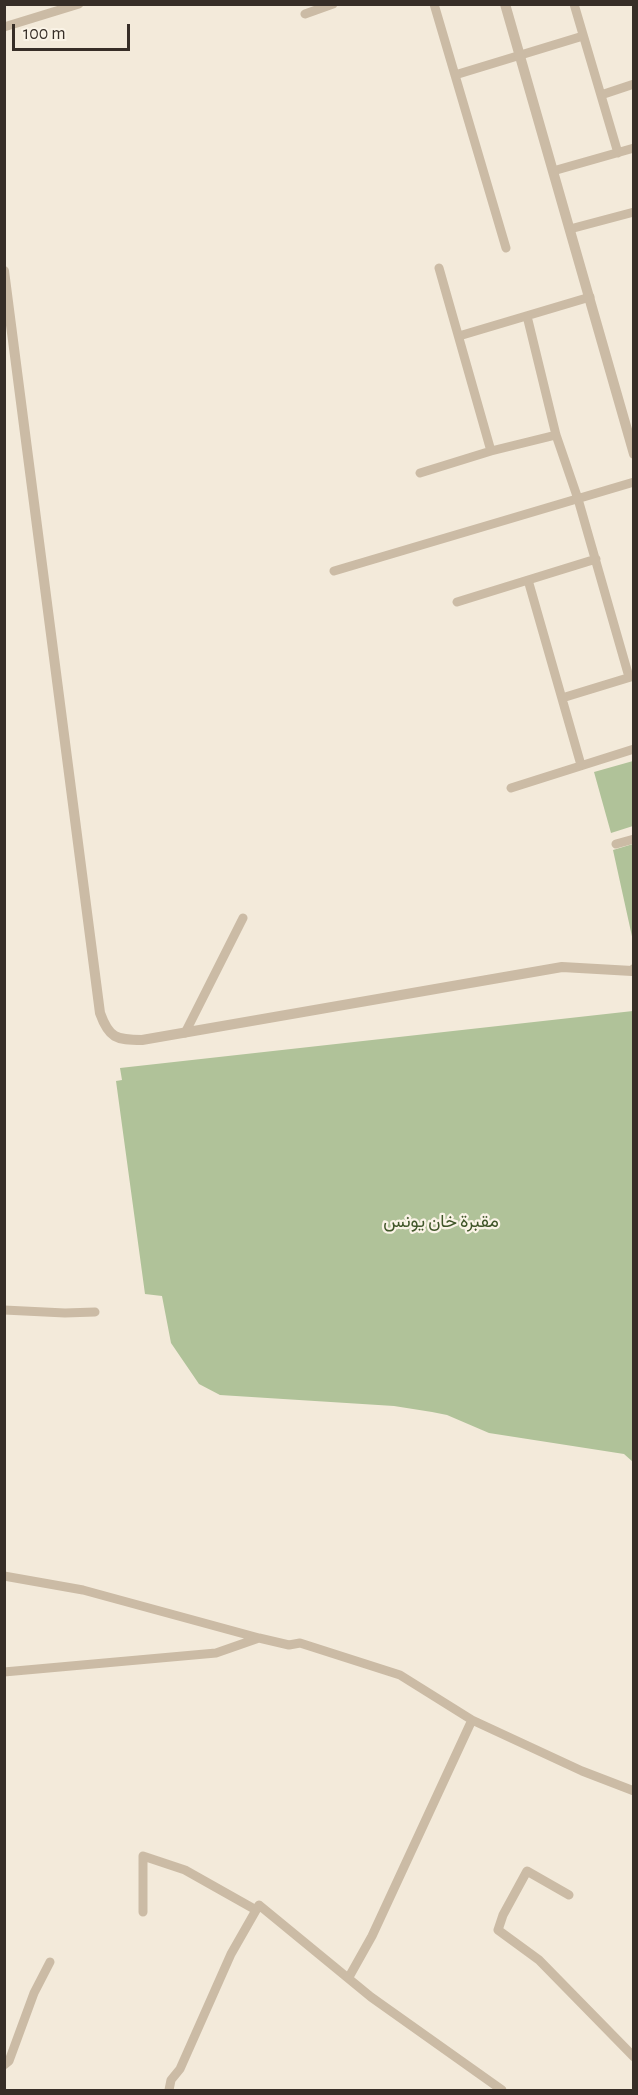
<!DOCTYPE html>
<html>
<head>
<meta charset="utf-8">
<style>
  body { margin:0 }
  #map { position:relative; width:638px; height:2095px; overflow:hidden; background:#f3eada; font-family:"Alegreya Sans",sans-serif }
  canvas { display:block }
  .frame { position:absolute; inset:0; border:6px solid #372e27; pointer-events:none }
  .scale { position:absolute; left:12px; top:24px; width:118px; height:27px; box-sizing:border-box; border:3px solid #372e27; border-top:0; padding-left:8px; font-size:18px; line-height:21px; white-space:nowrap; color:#372e27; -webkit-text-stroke:4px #faf3e6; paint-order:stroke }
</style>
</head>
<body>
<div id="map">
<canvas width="638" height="2095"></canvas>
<div class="frame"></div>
<div class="scale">100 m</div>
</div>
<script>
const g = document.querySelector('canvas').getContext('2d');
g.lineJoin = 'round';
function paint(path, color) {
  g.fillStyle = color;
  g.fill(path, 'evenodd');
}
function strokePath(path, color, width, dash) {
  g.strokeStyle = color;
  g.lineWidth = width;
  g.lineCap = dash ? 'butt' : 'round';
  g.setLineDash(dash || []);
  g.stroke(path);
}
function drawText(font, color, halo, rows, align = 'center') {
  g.font = font + ' "Alegreya Sans",Vazirmatn,sans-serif';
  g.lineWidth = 4.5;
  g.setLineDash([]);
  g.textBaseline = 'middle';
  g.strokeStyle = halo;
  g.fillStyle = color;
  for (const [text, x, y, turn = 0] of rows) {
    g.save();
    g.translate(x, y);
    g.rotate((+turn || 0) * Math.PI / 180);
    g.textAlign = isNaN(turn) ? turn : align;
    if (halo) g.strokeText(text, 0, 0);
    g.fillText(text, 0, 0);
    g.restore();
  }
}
const green = new Path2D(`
  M633 761V826L611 833 594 772Z
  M633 844H634L633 941 613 850Z
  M633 1011V1462L624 1454 489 1433 447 1415 432 1412 394 1406 220 1395 199 1384 171 1343 162 1296 145 1294 116 1081 122 1080 120 1068Z`);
const minor = new Path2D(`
  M434 4 506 248
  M574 4 618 153
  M305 14 333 4
  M4 27 79 4
  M455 75 583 36
  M601 95 634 84
  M553 171 634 148
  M570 229 634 212
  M439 268 491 451
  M527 316 556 435 578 499 629 677
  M459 336 590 297
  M420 473 491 451 556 435
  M334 571 634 482
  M528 580 581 765
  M457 602 596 559
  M562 698 634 676
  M511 788 634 749
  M616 844 634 839
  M185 1033 243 918
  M4 1310 65 1313 95 1312
  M4 1576 83 1590 259 1638 289 1645 300 1643 400 1675 472 1720 582 1771 634 1791
  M4 1672 216 1653 259 1638
  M569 1895 527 1871 503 1915 498 1930 539 1960 634 2057
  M143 1912V1856L185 1870 256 1910
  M349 1977 372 1936 472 1720
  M4 2065 9 2061 34 1993 50 1962
  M169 2090 171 2080 180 2069 231 1954 259 1905 371 1997 502 2090`);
const tertiary = new Path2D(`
  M505 4 634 454
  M4 271 100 1013C109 1038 116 1040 142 1040L562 967 632 971 634 969`);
const parkNames = [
  ["مقبرة خان يونس",441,1222]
];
paint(green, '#b0c299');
strokePath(minor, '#cbbba5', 9);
strokePath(tertiary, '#cbbba5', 10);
drawText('18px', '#405629', '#faf3e6', parkNames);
</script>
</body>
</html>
